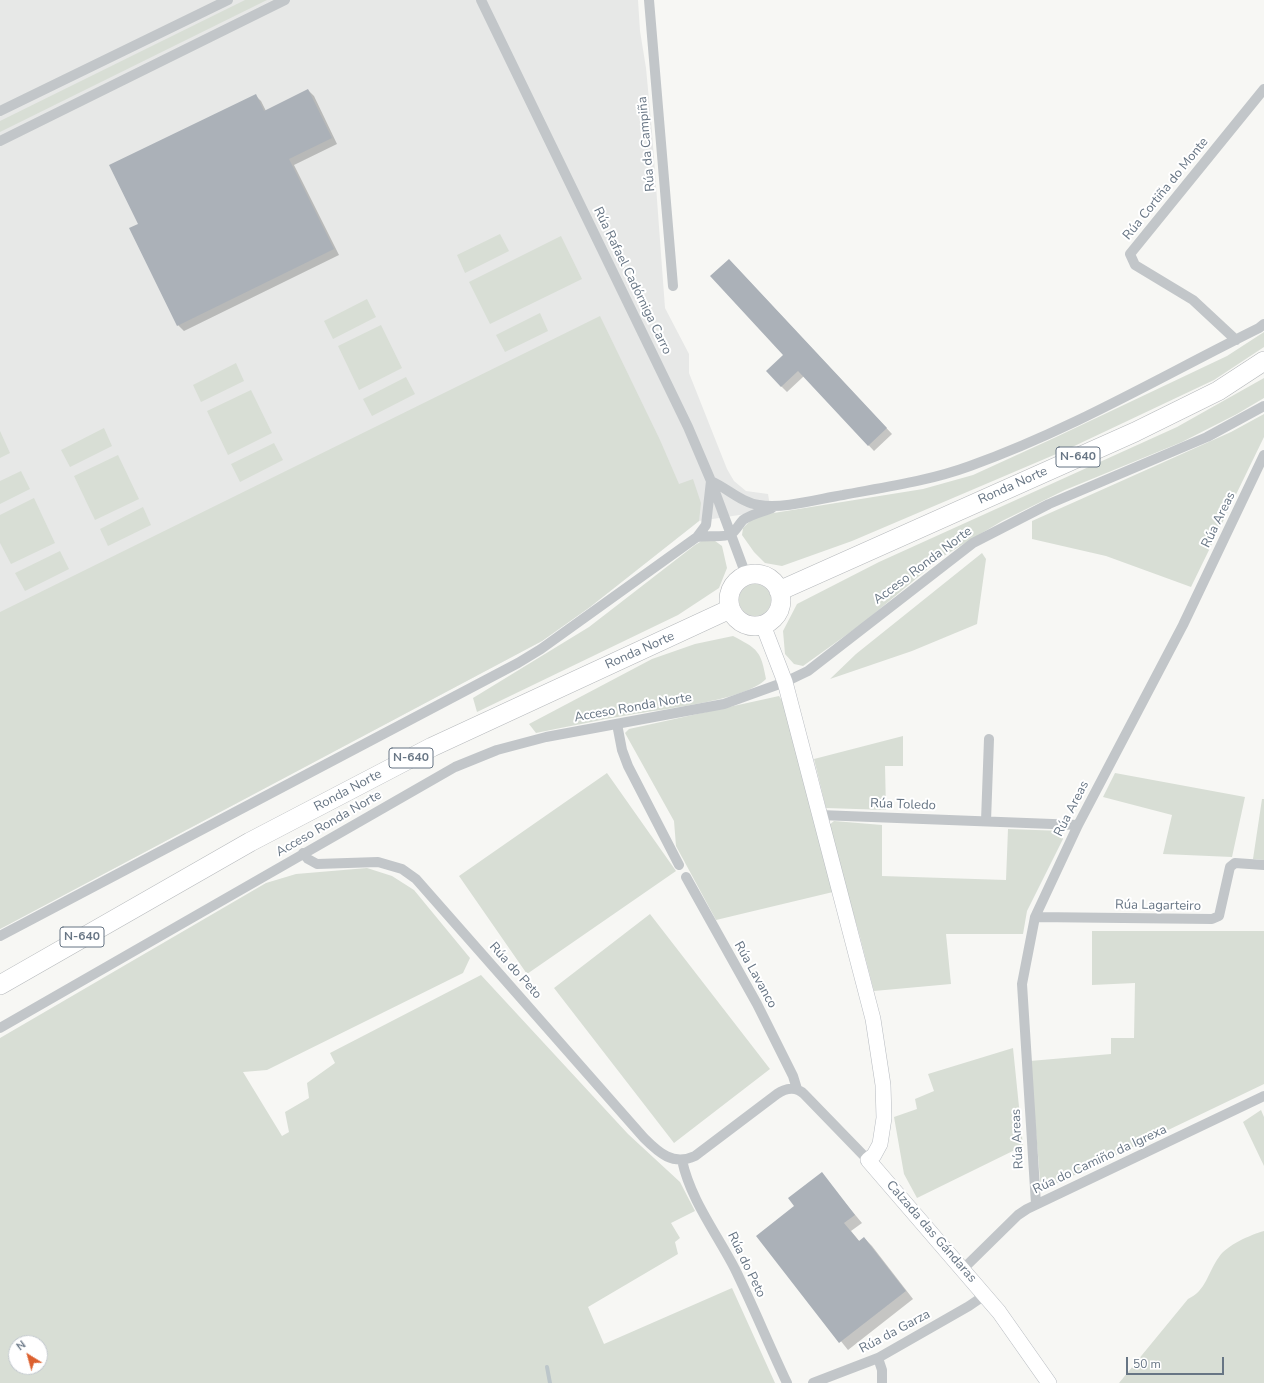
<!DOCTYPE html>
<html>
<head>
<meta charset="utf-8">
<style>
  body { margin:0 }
  #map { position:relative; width:1264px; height:1383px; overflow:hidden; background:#f7f7f4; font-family:"Nunito Sans",sans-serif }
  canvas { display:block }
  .north { position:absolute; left:8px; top:1335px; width:40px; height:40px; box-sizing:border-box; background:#fff; border:1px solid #c2c8ce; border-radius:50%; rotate:323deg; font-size:11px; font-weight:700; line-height:16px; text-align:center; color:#677584 }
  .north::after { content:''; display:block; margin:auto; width:14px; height:18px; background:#dc612f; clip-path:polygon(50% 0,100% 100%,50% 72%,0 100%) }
  .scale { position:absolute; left:1126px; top:1357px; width:98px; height:18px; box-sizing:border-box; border:2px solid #677584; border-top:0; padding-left:5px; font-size:12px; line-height:14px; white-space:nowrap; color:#677584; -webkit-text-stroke:3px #fff; paint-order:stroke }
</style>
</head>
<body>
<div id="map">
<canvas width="1264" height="1383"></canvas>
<div class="north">N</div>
<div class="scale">50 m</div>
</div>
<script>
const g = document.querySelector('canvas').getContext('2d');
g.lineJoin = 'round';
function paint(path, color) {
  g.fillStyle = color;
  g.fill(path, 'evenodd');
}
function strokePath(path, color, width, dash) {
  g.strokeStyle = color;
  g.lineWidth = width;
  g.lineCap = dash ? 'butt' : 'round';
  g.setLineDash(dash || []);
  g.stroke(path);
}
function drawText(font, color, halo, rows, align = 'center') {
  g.font = font + ' "Nunito Sans",sans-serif';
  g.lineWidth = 4;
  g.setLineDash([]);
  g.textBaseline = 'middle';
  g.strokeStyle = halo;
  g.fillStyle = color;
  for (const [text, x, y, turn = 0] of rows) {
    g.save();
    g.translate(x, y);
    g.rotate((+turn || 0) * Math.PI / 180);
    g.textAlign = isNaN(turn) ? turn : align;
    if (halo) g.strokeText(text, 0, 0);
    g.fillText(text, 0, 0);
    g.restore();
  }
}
const built = new Path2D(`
  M0 0H638L640 31 646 68 652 132 665 308 689 354V373L727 469 734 481 746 491 768 494 770 506 746 514 699 521 590 607 542 641 0 929Z`);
const green = new Path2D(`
  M245 0H267L0 132V121Z
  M500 234 509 251 465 273 457 255Z
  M561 236 582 279 490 324 469 282Z
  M367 299 376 317 333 339 324 321Z
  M540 313 548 331 505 352 496 335Z
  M600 316 660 440 679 484 693 479 701 503 699 521 590 607 542 641 0 929V612Z
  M381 325 402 368 359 390 338 346Z
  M1264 332V347L1214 380 1068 449 852 541 782 566 765 563 754 552 742 535 743 528 755 516 923 489 973 475 1054 438 1227 356Z
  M236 363 244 381 201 402 193 385Z
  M406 377 415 394 372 416 363 399Z
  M1264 378V398L1237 414 1182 442 1065 490 1002 521 942 557 863 623 803 666 794 664 785 654 783 631 797 604 879 562 1177 427Z
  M251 390 272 433 228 455 207 411Z
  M1264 414V437L1191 587 1106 556 1032 539V521L1231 432Z
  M104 428 112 446 70 467 61 450Z
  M0 431 10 453 0 458Z
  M274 443 283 460 240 482 231 464Z
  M118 455 139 499 95 520 74 476Z
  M21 471 30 489 0 504V481Z
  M34 498 55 543 11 564 0 543V515Z
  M143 507 151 525 108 546 100 529Z
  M711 538 722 546 727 568 719 588 678 615 477 712 473 698 589 627 695 545 705 539Z
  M60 551 69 569 25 591 15 573Z
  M982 553 986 559 977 624 912 651 830 679 856 654Z
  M739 600a16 16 0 1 1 32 0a16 16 0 1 1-32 0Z
  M733 636C758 649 761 651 766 679 745 701 661 709 629 715 598 720 567 727 536 733L529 724 652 659 695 644Z
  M779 696 783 702 833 892 716 920 676 846 674 821 625 733 629 729Z
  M903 736V766H885L886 810 826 808 814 759Z
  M607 773 676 871 527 974 459 876Z
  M1115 773 1245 797 1232 857 1163 854 1172 815 1103 797Z
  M1262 799H1264V860L1253 859Z
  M834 821 882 825V876L1006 880 1008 829 1063 831V839L1027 911 1023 934H946L951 984 874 991 859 933 828 826Z
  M367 868 392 876 414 890 470 958 463 973 267 1070 243 1072 282 1136 289 1132 285 1112 309 1098 307 1083 335 1063 330 1053 481 975 628 1134 680 1182 695 1211 671 1223 680 1238 675 1242 678 1254 588 1307 604 1344 732 1288 775 1383H0V1038L266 883 296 874ZM16 1343H40V1367H16Z
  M650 914 770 1069 674 1143 554 988Z
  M1092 931H1264V1084L1041 1191 1030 1061 1111 1054V1038H1134L1135 983 1092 985Z
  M1013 1048 1023 1146 917 1198 904 1174 894 1117 917 1109 915 1099 934 1091 928 1074Z
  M1261 1110 1264 1117V1166L1243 1122Z
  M1264 1231V1383H1119L1188 1299C1206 1291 1208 1272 1219 1257 1227 1245 1250 1235 1264 1231Z`);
const shadow = new Path2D(`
  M308 90 314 96 337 144 294 165 339 255 184 331 178 325 139 224 255 95 261 101 266 111Z
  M735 266 892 434 874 451 804 376 787 392 781 386 785 355Z
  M821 1174 862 1223 851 1231 860 1242 864 1238 872 1246 913 1299 848 1350 757 1236 796 1206Z`);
const stream = new Path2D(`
  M547 1367 550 1383`);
const building = new Path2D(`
  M308 89 332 138 289 159 334 249 177 326 129 228 138 224 109 165 256 94 264 111Z
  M729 259 887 428 868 446 798 371 781 387 766 371 783 355 710 276Z
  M822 1172 855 1215 844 1223 859 1241 864 1237 906 1291 839 1343 756 1236 794 1206 788 1198Z`);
const street = new Path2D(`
  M481 0 688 427 711 481 746 575
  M649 0 673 286
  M0 111 228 0
  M0 141 285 0
  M1236 340 1193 300 1135 265 1130 254 1264 89
  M711 481C727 488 742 503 759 505 784 509 818 499 843 495 886 487 929 481 970 466 1071 430 1164 375 1259 328L1264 324
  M697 537C707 535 724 538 731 534 736 531 739 524 743 520 751 514 762 512 772 508
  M617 724 622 750 628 766 679 865
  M820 815 1078 825
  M986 821 989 739
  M303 853 308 859 317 864 378 862 402 869 416 879 644 1138C659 1153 673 1166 695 1156L777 1094C786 1088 796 1086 804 1094L868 1160
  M686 877 757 1004 793 1076 797 1089
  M1035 917 1212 919 1219 916 1230 867 1235 863 1264 865
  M0 936 518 663 541 649 697 537 706 525 711 481
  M0 1028 455 767 497 750 546 737 724 704 785 682 808 671 973 543 1049 504 1207 437 1264 406
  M682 1160C690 1199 717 1234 735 1269 753 1306 769 1345 787 1383
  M1036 1204 1022 984 1035 917 1078 825 1183 625 1264 455
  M962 1270 1018 1215 1027 1209 1264 1096
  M878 1358 882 1370V1383
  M813 1383 878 1358 969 1306 985 1295`);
const secondary = new Path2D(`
  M763 625 785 682 873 1019 883 1085 884 1118 880 1144 874 1155 868 1160 999 1312 1049 1383`);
const highway = new Path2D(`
  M729 600a26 26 0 1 1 52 0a26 26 0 1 1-52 0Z
  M779 591 1135 432 1218 391 1264 361
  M0 985 250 842 432 747 730 609`);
const shields = [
  [1078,457,44],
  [411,758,44],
  [82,937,44]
];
const shieldNames = [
  ["N-640",1078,457],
  ["N-640",411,758],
  ["N-640",82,937]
];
const streetNames = [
  ["Rúa da Campiña",647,144,-95],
  ["Rúa Cortiña do Monte",1166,189,-51],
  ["Rúa Rafael Cadórniga Carro",632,281,64],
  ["Ronda Norte",1013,486,-24],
  ["Rúa Areas",1219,520,-64],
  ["Acceso Ronda Norte",923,566,-37],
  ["Ronda Norte",640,651,-24],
  ["Acceso Ronda Norte",633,708,-10],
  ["Ronda Norte",348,791,-28],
  ["Rúa Toledo",903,805,2],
  ["Rúa Areas",1072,809,-63],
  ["Acceso Ronda Norte",329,824,-30],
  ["Rúa Lagarteiro",1158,906,1],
  ["Rúa do Peto",515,971,48],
  ["Rúa Lavanco",755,975,61],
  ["Rúa Areas",1018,1139,-93],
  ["Rúa do Camiño da Igrexa",1100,1160,-25],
  ["Calzada das Gándaras",931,1232,49],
  ["Rúa do Peto",746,1265,64],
  ["Rúa da Garza",895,1332,-28]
];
paint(built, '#e7e8e7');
paint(green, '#d8ded5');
paint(shadow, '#0003');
strokePath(stream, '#bcc6ca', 4);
paint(building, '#abb1b8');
strokePath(secondary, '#b7bbc0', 16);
strokePath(highway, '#b5b8bb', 20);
strokePath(street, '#c2c6c9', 10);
strokePath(secondary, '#fff', 15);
strokePath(highway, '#fff', 19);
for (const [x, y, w] of shields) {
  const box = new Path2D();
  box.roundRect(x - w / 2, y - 10, w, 20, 3);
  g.fillStyle = '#fff';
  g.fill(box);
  strokePath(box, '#677584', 1);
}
drawText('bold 12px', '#677584', null, shieldNames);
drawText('13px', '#677584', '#fff', streetNames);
</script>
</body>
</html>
